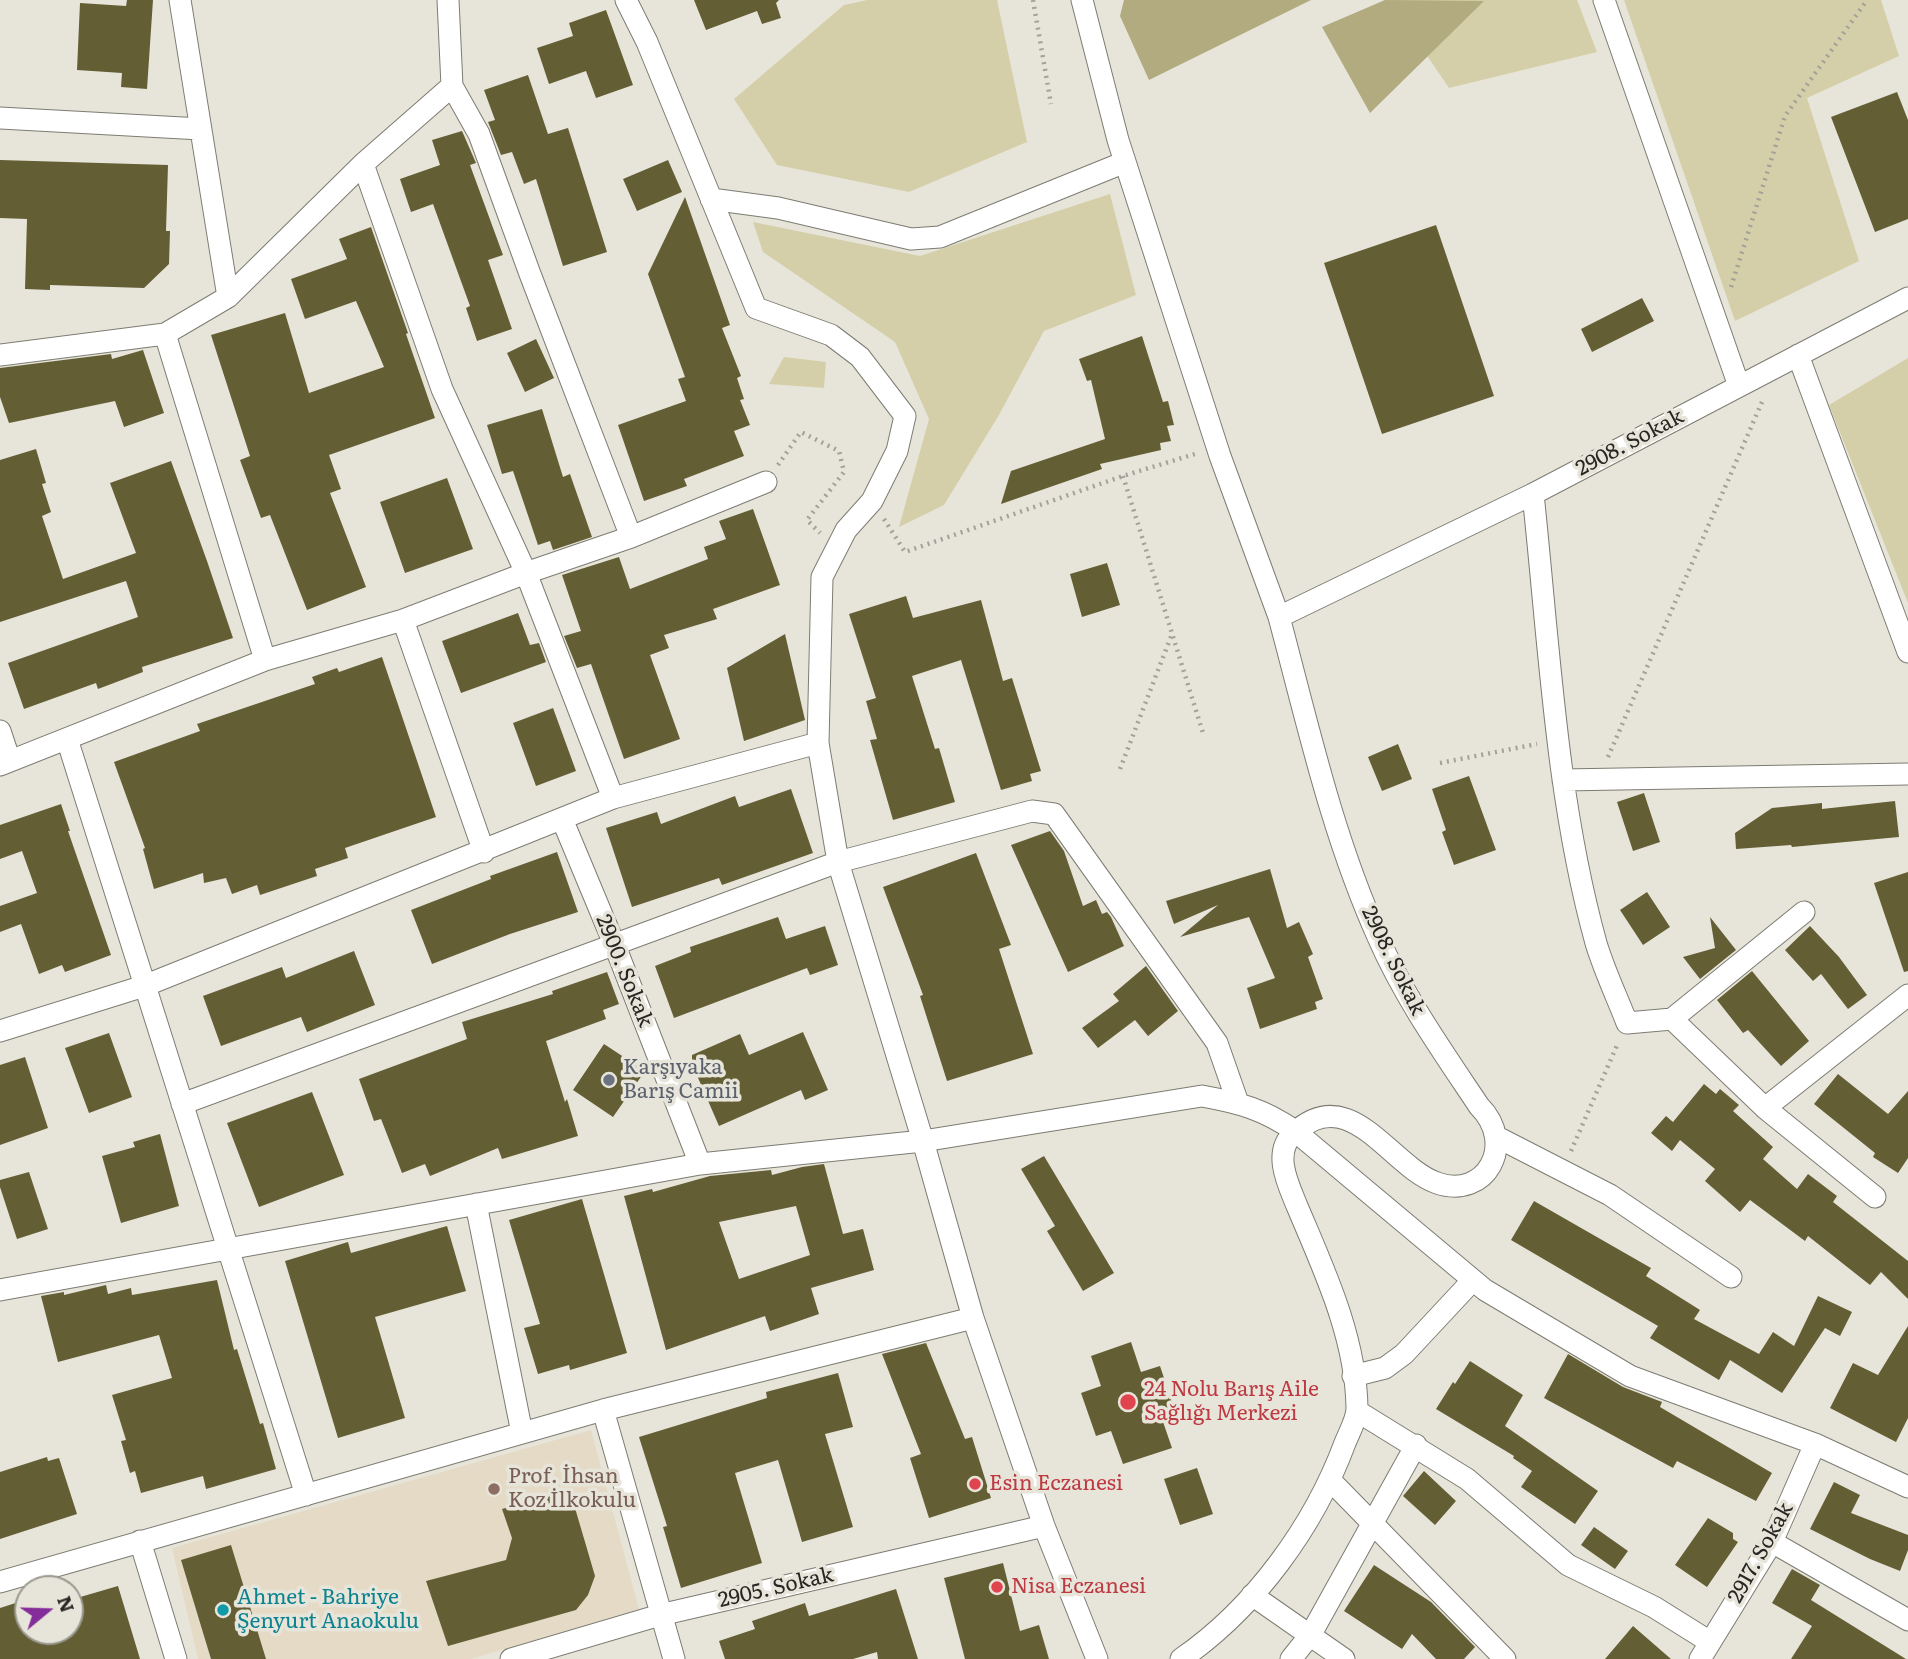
<!DOCTYPE html>
<html>
<head>
<meta charset="utf-8">
<style>
  body { margin:0 }
  #map { position:relative; width:1908px; height:1659px; overflow:hidden; background:#e7e5da; font-family:Literata,serif }
  canvas { display:block }
  .north { position:absolute; left:14px; top:1575px; width:70px; height:70px; box-sizing:border-box; background:#e7e5da; border:2px solid #9a9990; border-radius:50%; rotate:71deg; font-size:19px; font-weight:700; line-height:28px; text-align:center; color:#272622 }
  .north::after { content:''; display:block; margin:auto; width:24px; height:32px; background:#842c99; clip-path:polygon(50% 0,100% 100%,50% 72%,0 100%) }
</style>
</head>
<body>
<div id="map">
<canvas width="1908" height="1659"></canvas>
<div class="north">N</div>
</div>
<script>
const g = document.querySelector('canvas').getContext('2d');
g.lineJoin = 'round';
function paint(path, color) {
  g.fillStyle = color;
  g.fill(path, 'evenodd');
}
function strokePath(path, color, width, dash) {
  g.strokeStyle = color;
  g.lineWidth = width;
  g.lineCap = dash ? 'butt' : 'round';
  g.setLineDash(dash || []);
  g.stroke(path);
}
function drawText(font, color, halo, rows, align = 'center') {
  g.font = font + ' Literata,serif';
  g.lineWidth = 7;
  g.setLineDash([]);
  g.textBaseline = 'middle';
  g.strokeStyle = halo;
  g.fillStyle = color;
  for (const [text, x, y, turn = 0] of rows) {
    g.save();
    g.translate(x, y);
    g.rotate((+turn || 0) * Math.PI / 180);
    g.textAlign = isNaN(turn) ? turn : align;
    if (halo) g.strokeText(text, 0, 0);
    g.fillText(text, 0, 0);
    g.restore();
  }
}
const education = new Path2D(`
  M591 1430 639 1609 471 1659H198L172 1548Z`);
const green = new Path2D(`
  M867 0H997L1027 142 909 192 777 165 734 99 844 5Z
  M1389 0H1577L1597 52 1449 88Z
  M1624 0H1881L1899 56 1807 98 1859 261 1735 321Z
  M1110 194 1136 295 1044 331 999 415 944 505 899 527 929 419 895 342 763 252 753 222 920 256Z
  M784 357 826 362 824 388 769 384Z
  M1908 358V603L1829 405Z`);
const forest = new Path2D(`
  M1124 0H1311L1149 80 1120 16Z
  M1385 0 1484 1 1370 113 1322 27Z`);
const building = new Path2D(`
  M127 0H153L147 89 121 87 122 73 77 70 80 3 126 6Z
  M694 0H779L776 3 781 18 762 24 757 11 706 30Z
  M606 10 633 85 596 98 586 71 549 84 537 48 573 36 569 23Z
  M528 75 548 134 568 128 607 252 563 266 536 179 524 184 512 152 501 155 488 122 495 120 484 90Z
  M1897 92 1908 120V219L1875 232 1831 117Z
  M462 131 476 163 470 165 503 255 488 260 512 329 477 341 466 308 470 306 433 204 411 212 400 179 440 165 432 140Z
  M0 160 168 165 166 231H170L169 264 144 288 50 285V290L25 289 27 219 0 218Z
  M668 160 682 192 637 211 623 179Z
  M685 197 730 325 722 328 741 376 737 378 744 399 740 400 750 425 734 431 744 456 684 479 687 486 644 501 618 425 686 401 678 379 685 377 648 274Z
  M1436 225 1494 396 1382 434 1324 263Z
  M371 227 408 333 406 334 435 418 329 455 341 489 330 493 366 587 307 610 270 515 261 518 240 460 250 456 211 335 285 313 309 393 384 367 356 301 305 319 291 279 347 259 339 239Z
  M1642 298 1654 321 1592 352 1581 329Z
  M1142 336 1163 402 1168 401 1174 425 1167 426 1171 441 1160 443 1161 450 1100 464 1102 469 1001 504 1011 471 1105 439 1091 380 1087 381 1079 359Z
  M536 339 554 378 525 392 507 353Z
  M143 350 164 413 124 427 115 401 9 423 0 397V368L111 354 112 359Z
  M542 409 563 477 570 474 592 537 553 550 550 541 538 545 513 471 502 474 487 425Z
  M36 449 46 483 42 484 51 512 42 516 63 579 136 553 110 483 171 461 207 561 233 638 142 667 143 672 98 689 96 683 24 709 8 663 138 617 126 581 0 622V460Z
  M447 478 473 549 405 573 380 502Z
  M753 509 780 585 713 609 717 619 664 635 669 648 650 655 680 739 624 759 591 664 577 668 564 636 581 631 562 575 619 557 630 589 708 559 704 547 726 539 719 521Z
  M1107 563 1120 605 1082 617 1070 574Z
  M906 596 913 618 981 600 1003 681 1012 678 1041 771 1030 774 1032 781 1001 790 961 660 912 676 935 749 939 748 955 802 893 820 870 740 877 739 866 701 876 698 849 614Z
  M518 613 530 645 539 643 546 662 461 693 442 641Z
  M785 634 805 720 744 741 727 668Z
  M382 657 436 817 345 848 348 858 315 869 317 876 260 895 257 885 232 894 226 878 204 883 203 873 154 889 143 849 145 848 114 762 200 731 197 724 315 684 312 677 337 668 339 672Z
  M553 708 576 771 536 786 513 723Z
  M1398 744 1412 779 1382 791 1368 757Z
  M1469 776 1496 850 1454 865 1442 832 1446 830 1432 789Z
  M791 789 813 853 722 885 719 878 632 907 606 828 657 812 661 824 735 796 739 807Z
  M1644 793 1660 842 1633 851 1617 802Z
  M1895 801 1899 837 1792 847 1791 845 1736 849 1735 833 1772 808 1822 803V809Z
  M61 804 70 831H68L111 955 65 972 62 965 39 974 21 924 0 932V906L37 893 22 851 0 859V825Z
  M1050 831 1064 851 1083 906 1096 900 1102 914 1107 912 1111 917 1124 946 1068 972 1011 845Z
  M557 852 578 912 510 934 432 964 411 910 491 879 490 876Z
  M976 853 1011 945 999 949 1033 1054 947 1081 920 996 923 995 883 887Z
  M1270 869 1287 928 1299 922 1313 954 1308 957 1323 999 1315 1002 1317 1009 1260 1029 1247 988 1275 978 1249 917 1180 937 1218 905 1174 924 1166 901Z
  M1908 872V971L1904 972 1874 883Z
  M1647 892 1670 927 1643 945 1620 910Z
  M778 917 786 939 825 926 838 965 810 975 807 968 674 1018 655 966 691 952 690 947Z
  M1710 917 1736 950 1700 979 1683 957 1715 948Z
  M1810 926 1839 957 1867 995 1848 1009 1821 974 1813 981 1785 950Z
  M354 951 375 1005 307 1032 301 1017 221 1046 203 996 282 967 286 978Z
  M1146 966 1178 1011 1148 1036 1135 1020 1098 1048 1082 1028 1119 1001 1113 994Z
  M1752 971 1809 1041 1781 1066 1748 1030 1743 1033 1717 1000Z
  M607 972 619 1004 603 1010 606 1019 546 1041 565 1102 567 1099 578 1136 502 1159 498 1148 430 1176 425 1164 402 1173 381 1119 374 1121 359 1079 467 1039 462 1022 553 994 552 991Z
  M803 1032 828 1090 805 1100 801 1090 719 1126 692 1064V1055L740 1034 749 1055Z
  M109 1033 132 1097 89 1113 65 1048Z
  M604 1044 645 1071 613 1117 573 1090Z
  M25 1057 48 1128 0 1145V1065Z
  M1838 1074 1888 1114 1908 1091V1158L1898 1173 1873 1157 1875 1153 1814 1104Z
  M1704 1084 1716 1094 1720 1089 1739 1105 1733 1111 1773 1147 1763 1159 1797 1189 1808 1174 1837 1196 1833 1202 1908 1261V1299L1881 1272 1870 1285 1808 1236 1805 1241 1750 1200 1740 1212 1705 1181 1715 1169 1680 1140 1672 1151 1651 1133 1666 1116 1673 1122Z
  M312 1092 344 1175 259 1207 227 1123Z
  M160 1134 179 1206 121 1223 102 1156 135 1147 133 1142Z
  M1044 1156 1114 1273 1083 1291 1047 1231 1055 1226 1021 1169Z
  M824 1164 843 1234 863 1229 874 1270 811 1288 819 1314 770 1331 765 1316 666 1350 624 1196 652 1189 653 1192 710 1176 771 1170 772 1175 802 1167ZM796 1206 810 1255 739 1279 719 1222Z
  M29 1172 48 1229 17 1239 0 1187V1180Z
  M582 1199 627 1353 570 1370 569 1365 538 1374 524 1328 540 1324 509 1220Z
  M1534 1201 1651 1268 1646 1276 1700 1310 1694 1319 1759 1354 1773 1332 1794 1346 1818 1296 1852 1312 1840 1336 1825 1328 1782 1393 1730 1360 1719 1380 1650 1338 1658 1326 1511 1240Z
  M447 1226 466 1291 375 1317 405 1418 338 1438 285 1261 348 1242 351 1253Z
  M217 1280 234 1350 237 1349 260 1424 263 1423 276 1469 206 1489 203 1476 141 1493 135 1471 130 1473 121 1441 126 1440 112 1395 172 1378 159 1335 58 1362 41 1296 64 1292V1295L106 1285 108 1294 131 1288 132 1295Z
  M1908 1326V1418L1896 1442 1830 1408 1853 1363 1878 1375Z
  M1131 1342 1141 1372 1160 1366 1175 1411 1161 1416 1172 1448 1123 1464 1111 1431 1096 1436 1081 1393 1101 1386 1091 1356Z
  M926 1343 965 1439 972 1437 991 1498 929 1518 910 1458 921 1454 882 1354Z
  M1568 1354 1623 1387 1662 1402 1660 1407 1772 1473 1756 1501 1677 1461 1673 1468 1544 1398Z
  M1470 1361 1523 1395 1505 1426 1598 1491 1575 1524 1521 1487 1532 1471 1513 1458 1514 1456 1436 1409 1453 1382 1455 1384Z
  M838 1373 853 1427 825 1434 853 1527 802 1542 778 1460 735 1473 762 1563 681 1588 663 1527 667 1526 639 1437 767 1398 766 1392Z
  M47 1457 48 1461 59 1458 77 1514 0 1539V1472Z
  M1197 1468 1213 1514 1180 1525 1164 1479Z
  M1424 1471 1456 1501 1435 1525 1403 1496Z
  M1834 1482 1860 1495 1851 1513 1908 1535V1550L1900 1571 1870 1559 1810 1529Z
  M570 1491 595 1576 588 1595 576 1610 448 1646 426 1581 506 1560 512 1538 502 1509Z
  M1708 1518 1733 1533V1539L1738 1542 1707 1587 1675 1565Z
  M1594 1527 1628 1551 1615 1569 1581 1545Z
  M231 1545 266 1659H211L181 1560Z
  M1003 1563 1020 1631 1039 1625 1049 1659H965L944 1578Z
  M1374 1565 1431 1602 1475 1647 1464 1659H1436L1412 1634 1402 1649 1344 1611Z
  M1792 1569 1820 1585 1811 1600 1906 1659H1791L1812 1626 1772 1603Z
  M118 1586 140 1659H0V1608L28 1599V1631H70V1600Z
  M896 1589 918 1659H878L877 1652 853 1659H725L719 1641 755 1629 752 1621 805 1603 809 1616Z
  M1633 1626 1671 1659H1605Z`);
const path = new Path2D(`
  M1033 0 1051 104
  M1731 287 1785 116 1867 0
  M778 465 801 432 839 451 844 472 807 520 820 533
  M1123 476 1203 733
  M884 519 905 552 1123 476 1195 454
  M1608 757 1762 402
  M1440 763 1537 744
  M1120 769 1172 634
  M1571 1151 1618 1043`);
const street = new Path2D(`
  M448 0 452 86 479 134 530 274 631 537
  M626 0 647 42 756 308 831 335 860 357 905 416 897 451 872 501 846 530 822 577 818 743 838 862 923 1141 973 1318 1044 1526 1097 1659
  M1082 0 1118 140 1220 456 1279 617
  M1604 0 1739 386
  M0 118 201 129
  M363 164 442 389 526 573 613 798
  M711 199 778 208 911 239 940 237 1125 162
  M228 297 363 164 452 86
  M165 334 265 660
  M0 355 165 334 228 297 180 0
  M1798 355 1908 652
  M1533 494C1549 643 1556 799 1596 943 1604 970 1617 997 1627 1023L1672 1019 1765 1108 1875 1197
  M403 620 484 852
  M0 731 10 761
  M67 739 306 1495
  M0 765 265 660 403 620 526 573 631 537 766 482
  M1563 780 1908 774
  M562 819 615 946 700 1164
  M1672 1019 1804 912
  M0 1031 144 986 613 798 818 743
  M182 1104 838 862 1032 811 1054 814 1217 1043 1238 1103
  M1765 1108 1908 995
  M1497 1137 1610 1195 1731 1277
  M476 1204 522 1433
  M0 1290 700 1164 923 1141 1202 1096C1240 1103 1263 1109 1295 1131L1485 1290 1630 1376 1815 1444 1908 1487
  M1353 1376 1385 1368 1404 1354 1473 1280
  M603 1410 674 1659
  M1357 1411 1467 1479 1568 1565 1654 1607 1710 1642
  M1331 1481 1505 1659
  M140 1541 176 1659
  M1772 1542 1908 1620
  M0 1582 603 1410 973 1318
  M1252 1595 1344 1659
  M511 1659 660 1615 1044 1526
  M1181 1659C1255 1608 1314 1526 1345 1443 1349 1433 1357 1419 1357 1408 1356 1337 1324 1270 1297 1206 1288 1184 1272 1152 1294 1133 1351 1081 1389 1166 1437 1183 1486 1200 1517 1144 1479 1106 1443 1052 1404 997 1378 937 1332 835 1308 725 1279 617L1533 494 1908 298
  M1291 1659 1311 1634 1416 1445
  M1700 1659 1772 1542 1815 1444`);
const markers = [
  [609,1080,7,"#6b7280"],
  [1128,1402,9,"#e0444e"],
  [975,1484,7,"#e0444e"],
  [494,1489,7,"#8d6e63"],
  [997,1587,7,"#e0444e"],
  [223,1610,7,"#0f9aa8"]
];
const streetNames = [
  ["2908. Sokak",1630,443,-28],
  ["2908. Sokak",1393,961,64],
  ["2900. Sokak",624,971,68],
  ["2917. Sokak",1761,1553,-61],
  ["2905. Sokak",776,1588,-13]
];
const worshipNames = [
  ["Karşıyaka",623,1068],
  ["Barış Camii",623,1092]
];
const healthNames = [
  ["24 Nolu Barış Aile",1144,1390],
  ["Sağlığı Merkezi",1144,1414],
  ["Esin Eczanesi",989,1484],
  ["Nisa Eczanesi",1011,1587]
];
const educationNames = [
  ["Prof. İhsan",508,1477],
  ["Koz İlkokulu",508,1501]
];
const cultureNames = [
  ["Ahmet - Bahriye",237,1598],
  ["Şenyurt Anaokulu",237,1622]
];
paint(education, '#e5dac5');
paint(green, '#d5cfa9');
paint(forest, '#b2ab80');
paint(building, '#645e35');
strokePath(street, '#7d7c72', 23);
strokePath(path, '#a3a199', 4.5, [2, 5]);
strokePath(street, '#fff', 21);
for (const [x, y, r, color] of markers) {
  const dot = new Path2D();
  dot.arc(x, y, r, 0, 2 * Math.PI);
  g.fillStyle = color;
  g.fill(dot);
  strokePath(dot, '#e7e5da', 2.5);
}
drawText('21px', '#272622', '#e7e5da', streetNames);
drawText('21px', '#5b616d', '#e7e5da', worshipNames, 'left');
drawText('21px', '#be3a42', '#e7e5da', healthNames, 'left');
drawText('21px', '#785e54', '#e7e5da', educationNames, 'left');
drawText('21px', '#0d838f', '#e7e5da', cultureNames, 'left');
</script>
</body>
</html>
